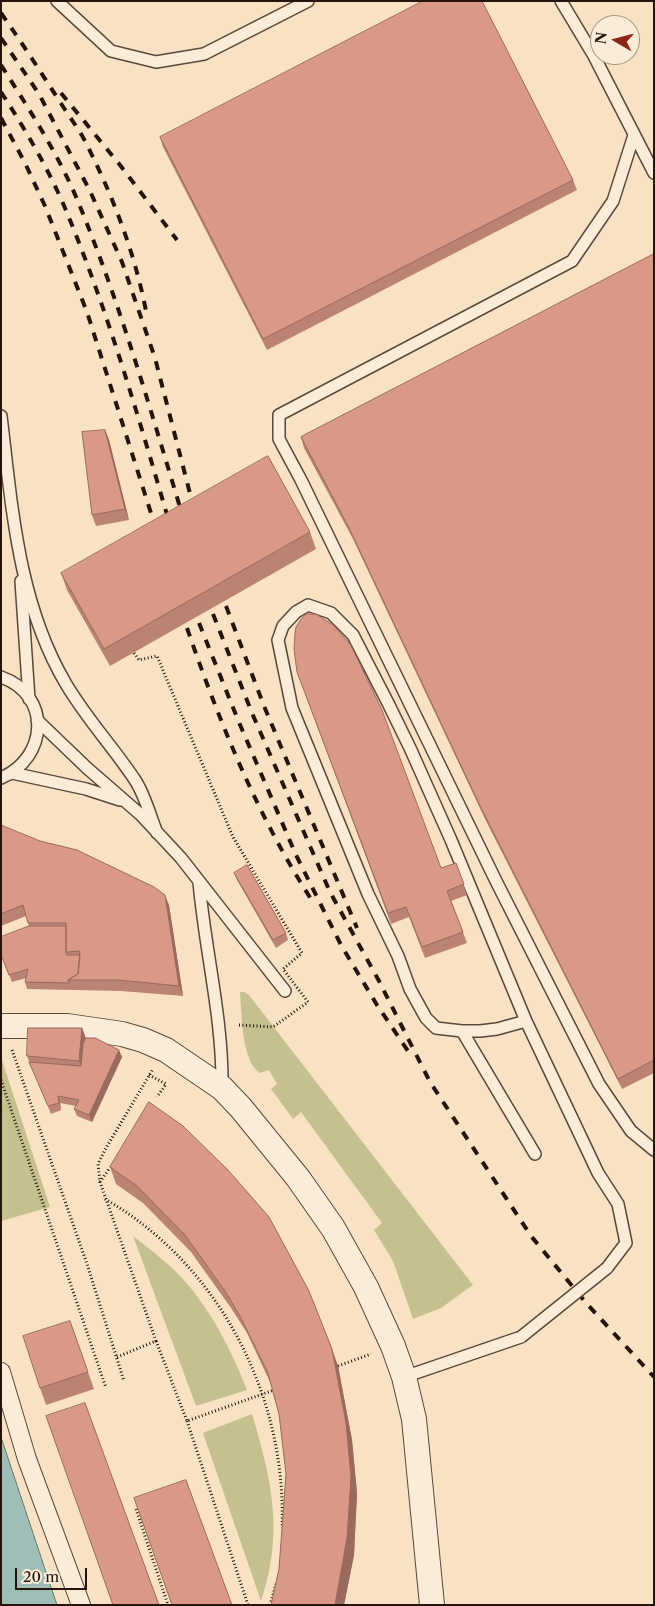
<!DOCTYPE html>
<html>
<head>
<meta charset="utf-8">
<style>
  body { margin:0 }
  #map { position:relative; width:655px; height:1606px; overflow:hidden; background:#f8e2c3; font-family:"Libre Caslon Text",serif }
  canvas { display:block }
  .frame { position:absolute; inset:0; border:2px solid #26140c; pointer-events:none }
  .north { position:absolute; left:590px; top:15px; width:50px; height:50px; box-sizing:border-box; background:#faecd8; border:1px solid #a59686; border-radius:50%; rotate:278deg; font-size:14px; font-weight:700; line-height:20px; text-align:center; color:#26140c }
  .north::after { content:''; display:block; margin:auto; width:18px; height:22px; background:#8f2418; clip-path:polygon(50% 0,100% 100%,50% 72%,0 100%) }
  .scale { position:absolute; left:15px; top:1568px; width:72px; height:22px; box-sizing:border-box; border:2px solid #26140c; border-top:0; padding-left:6px; font-size:15px; line-height:18px; white-space:nowrap; color:#26140c; -webkit-text-stroke:4px #faecd8; paint-order:stroke }
</style>
</head>
<body>
<div id="map">
<canvas width="655" height="1606"></canvas>
<div class="frame"></div>
<div class="north">N</div>
<div class="scale">20 m</div>
</div>
<script>
const g = document.querySelector('canvas').getContext('2d');
g.lineJoin = 'round';
function paint(path, color) {
  g.fillStyle = color;
  g.fill(path, 'evenodd');
}
function strokePath(path, color, width, dash) {
  g.strokeStyle = color;
  g.lineWidth = width;
  g.lineCap = dash ? 'butt' : 'round';
  g.setLineDash(dash || []);
  g.stroke(path);
}
const green = new Path2D(`
  M240 992H244L249 995 473 1285 441 1308 413 1319 393 1261 374 1230 382 1223 301 1112 293 1119 271 1089 277 1084 269 1070 260 1073C241 1061 242 1014 240 992Z
  M1 1057 50 1207 1 1221Z
  M133 1236C150 1249 168 1263 183 1279 211 1310 232 1351 247 1390L196 1406Z
  M252 1414C272 1481 284 1532 261 1601L203 1433Z`);
const water = new Path2D(`
  M1 1437 57 1605H1Z`);
const path = new Path2D(`
  M239 1025 273 1027
  M12 1050 87 1264 124 1381
  M149 1075 166 1084 157 1097
  M1 1080 106 1388
  M100 1182 109 1169
  M105 1199C220 1265 287 1397 282 1528
  M156 1341 187 1421 274 1390
  M117 1357 156 1341 100 1182 98 1164 106 1148 153 1069
  M338 1366 371 1354
  M187 1421 248 1605
  M136 1509 168 1605
  M270 1605 276 1584`);
const service = new Path2D(`
  M57 1 111 51 156 62 204 54 308 1
  M561 1 594 56 654 173
  M634 135 613 201 572 261 279 415V439L301 480 496 881 599 1084 631 1131 654 1150
  M1 416C12 507 18 603 66 684 86 718 113 747 135 780 145 795 150 816 157 833
  M21 581 29 699
  M1 677C52 695 48 758 1 778
  M37 720 87 768 141 815 181 858 285 991
  M12 773 86 789 120 800
  M199 882C205 951 223 1018 222 1088
  M526 1021 497 1029 480 1031H462L436 1028 426 1018 410 989 398 956 368 894 292 708 278 640 283 626 296 612 308 605 331 613 353 635 388 703 410 748 451 840 526 1021 598 1173 618 1204 626 1243 607 1268
  M462 1031 535 1154
  M404 1377 521 1337`);
const pedestrian = new Path2D(`
  M1 1372 27 1459 81 1605`);
const minor = new Path2D(`
  M1 1026H67L122 1034 143 1040 166 1050 222 1088 241 1108 298 1178 333 1228 366 1287 393 1346 404 1377 414 1419 432 1605`);
const rail = new Path2D(`
  M1 13C22 43 42 74 62 105 71 119 81 132 88 147 114 199 135 254 146 311
  M1 38 39 94 90 191 122 262 155 358 194 509
  M1 65C29 109 59 155 79 204 121 306 151 412 183 517
  M1 92C25 129 48 168 65 208 108 311 139 419 170 525
  M61 93 120 165 177 240
  M1 118 25 163 45 206 87 312 157 532
  M226 606 264 706 357 928
  M213 614 252 713 330 892 379 981 430 1082 531 1236 587 1304 654 1377
  M199 623 238 720 296 855 341 945 377 1005 408 1051
  M187 628C219 721 257 815 311 899`);
const pathBridge = new Path2D(`
  M134 653 139 660 157 656 233 837 302 953 283 969 308 1002 273 1027`);
const serviceBridge = new Path2D(`
  M521 1337 607 1268`);
const wall = new Path2D(`
  M160 137 573 180 577 190 267 350 163 147Z
  M654 254V1073L622 1089 485 819 353 539 304 448 301 437Z
  M105 430 109 440 129 520 96 526 92 515Z
  M310 532 316 549 110 666 67 590 61 573Z
  M297 672 441 868 456 863 467 895 451 901 467 943 425 958 409 917 391 924Z
  M1 825 169 905 183 996 121 991 27 989 25 982 26 978 12 982 1 955 29 926 26 916 1 926Z
  M234 873 286 933 288 940 276 948 237 880Z
  M82 1028 86 1039 122 1057 92 1122 77 1116 74 1109 76 1106 60 1103 61 1110 51 1114 27 1056Z
  M149 1102 338 1366 352 1440 357 1493 354 1555 344 1605H271L279 1569 286 1474 279 1414 270 1382 247 1333 231 1308 191 1252 143 1203 116 1184 110 1167Z
  M70 1321 94 1389 46 1405 40 1388Z`);
const shadedWall = new Path2D(`
  M105 430 109 440 129 520 125 509Z
  M165 895 169 905 183 996 179 986Z
  M82 1028 87 1041 84 1074 79 1061Z
  M119 1050 122 1057 92 1122 89 1115Z
  M58 1096 60 1103 61 1110 59 1103Z
  M332 1349 338 1366 352 1440 357 1493 354 1555 344 1605H335Z`);
const building = new Path2D(`
  M423 1H482L573 180 263 339 160 137Z
  M654 254V1060L618 1079 481 808 349 528 301 437Z
  M105 430 125 509 92 515 82 432Z
  M268 456 310 532 104 649 61 573Z
  M307 614H316L333 625 350 644 357 658 382 710 441 868 456 863 464 884 447 891 463 932 422 947 406 907 388 913 297 672 294 649 295 633 296 627 301 619Z
  M1 825 40 841 77 850 154 887 165 895 179 986 118 980H68L78 974 80 951 66 952V923H28L23 905 1 914Z
  M247 865 286 933 273 940 234 873Z
  M29 926H66V952L67 955H80L78 974 68 980 69 983 25 982 28 969 9 975 1 955V937Z
  M28 1028H82L79 1061 27 1056Z
  M86 1038H95L119 1050 89 1115 74 1109 79 1100 58 1096 59 1103 48 1106 29 1062 81 1066 83 1044Z
  M149 1102 183 1126 228 1170 269 1217 309 1291 332 1349 346 1423 351 1477 347 1538 335 1605H271L279 1569 286 1474 279 1414 268 1373 240 1316 225 1291 185 1235 137 1186 110 1167Z
  M70 1321 88 1372 40 1388 23 1336Z
  M85 1403 159 1605H113L46 1416Z
  M186 1480 232 1605H172L134 1498Z`);
paint(green, '#c5c18e');
paint(water, '#9dbdb6');
strokePath(water, '#6d7972', 1);
strokePath(service, '#5a483a', 14);
strokePath(pedestrian, '#5a483a', 20);
strokePath(minor, '#5a483a', 26);
strokePath(path, '#26140c', 3, [1, 2.5]);
strokePath(service, '#faecd8', 11);
strokePath(pedestrian, '#faecd8', 18);
strokePath(minor, '#faecd8', 24);
strokePath(rail, '#26140c', 4, [9, 9]);
strokePath(serviceBridge, '#5a483a', 14, []);
strokePath(pathBridge, '#26140c', 3, [1, 2.5]);
strokePath(serviceBridge, '#faecd8', 11);
paint(wall, '#bb8374');
paint(shadedWall, '#996a5e');
paint(building, '#da9887');
strokePath(building, '#996a5e', 1);
</script>
</body>
</html>
